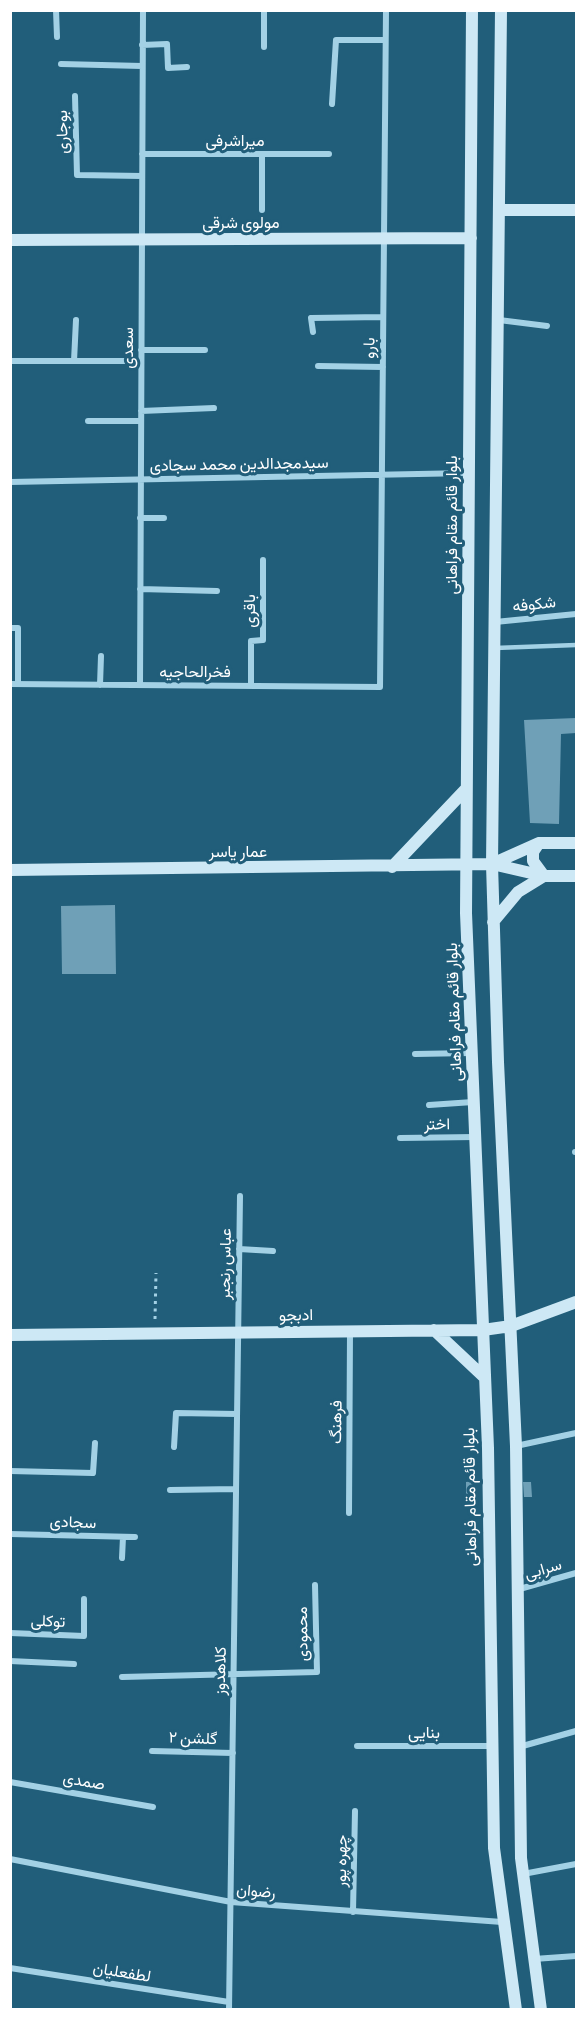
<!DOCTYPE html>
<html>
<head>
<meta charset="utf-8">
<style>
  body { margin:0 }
  #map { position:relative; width:587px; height:2020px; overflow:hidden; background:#215e7a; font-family:Barlow,sans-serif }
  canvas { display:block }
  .frame { position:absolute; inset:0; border:12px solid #fff; pointer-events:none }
</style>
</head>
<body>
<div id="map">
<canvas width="587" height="2020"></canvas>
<div class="frame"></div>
</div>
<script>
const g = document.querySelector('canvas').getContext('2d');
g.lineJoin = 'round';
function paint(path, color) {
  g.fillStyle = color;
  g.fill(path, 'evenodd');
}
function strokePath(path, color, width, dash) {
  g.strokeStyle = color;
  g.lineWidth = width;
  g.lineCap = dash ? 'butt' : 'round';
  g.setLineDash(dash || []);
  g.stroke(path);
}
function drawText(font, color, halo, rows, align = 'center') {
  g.font = font + ' Barlow,Vazirmatn,sans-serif';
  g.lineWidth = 6;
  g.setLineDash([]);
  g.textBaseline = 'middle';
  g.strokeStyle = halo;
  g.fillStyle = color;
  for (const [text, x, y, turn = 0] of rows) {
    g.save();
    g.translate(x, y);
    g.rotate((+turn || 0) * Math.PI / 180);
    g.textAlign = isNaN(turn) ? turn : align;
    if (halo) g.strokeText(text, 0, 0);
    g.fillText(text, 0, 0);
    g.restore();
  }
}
const building = new Path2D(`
  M576 718V733L561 734 559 824 530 823 524 720Z
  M115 905 116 974H62L61 906Z
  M474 1481V1497H466V1482Z
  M523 1482H531L532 1497H524Z`);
const path = new Path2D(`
  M155 1319 156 1273`);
const lane = new Path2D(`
  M495 648 576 645`);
const street = new Path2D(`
  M56 10 57 37
  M142 45 167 44 168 68 187 67
  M264 47V10
  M61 64 142 66
  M75 96 77 175 142 176
  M332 104 336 40H385
  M142 154H329
  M262 210V154
  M499 320 547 326
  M313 332 311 318 383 317
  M141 350H205
  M10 361H141
  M74 361 76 320
  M318 366 383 367
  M141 411 214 408
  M88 421H141
  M10 482 469 473
  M140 518H164
  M140 589 217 591
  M495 622 576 614
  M10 628H18V684
  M10 684 380 687 386 10
  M100 685 101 656
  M140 685 143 10
  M251 686V641L263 640V560
  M415 1054 471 1053
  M429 1105 473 1102
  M400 1138 475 1137
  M575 1152H576
  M239 1249 273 1251
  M516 1446 576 1433
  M174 1447 176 1413 237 1414
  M10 1471 93 1473 95 1443
  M170 1490 236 1489
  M349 1513 350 1332
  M10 1534 135 1537
  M122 1558 123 1537
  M516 1590 576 1573
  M10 1633 84 1636V1599
  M10 1661 74 1664
  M122 1677 317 1672 315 1585
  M357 1746H491
  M519 1747 576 1731
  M152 1751 233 1753
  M10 1782 153 1807
  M10 1859 231 1902 502 1922
  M523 1874 576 1864
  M353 1912 355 1811
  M534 1959 576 1956
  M10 1968 229 2002
  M229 2010 240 1196`);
const secondary = new Path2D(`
  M472 10 466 913 488 1448 494 1848 516 2010
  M501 10 492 864 498 1062 516 1446 521 1858 541 2010
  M500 210H576
  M10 240 471 238
  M492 864 539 843H576
  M392 867 466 789
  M10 870 492 864 544 876H576
  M493 922 518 892 544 876 533 861V852L539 843
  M434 1330 484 1377
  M10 1335 483 1330 511 1326 576 1302`);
const streetNames = [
  ["بوجاری",62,132,-91],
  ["میراشرفی",235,141],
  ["مولوی شرقی",241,223],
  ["سعدی",128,348,-90],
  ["بارو",369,348,-89],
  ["سیدمجدالدین محمد سجادی",239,464,-1],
  ["بلوار قائم مقام فراهانی",452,525,-90],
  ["شکوفه",534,604,-6],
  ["باقری",250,611,-90],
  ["فخرالحاجیه",195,672],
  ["عمار یاسر",238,852],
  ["بلوار قائم مقام فراهانی",454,1012,-92],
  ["اختر",437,1124,-1],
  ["عباس رنجبر",225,1264,-89],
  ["ادبجو",296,1315,-1],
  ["فرهنگ",336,1422,-89],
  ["بلوار قائم مقام فراهانی",470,1497,-91],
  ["سجادی",73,1522,2],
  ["سرابی",543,1569,-16],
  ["توکلی",48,1621,2],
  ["محمودی",302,1634,-91],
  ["کلاهدوز",220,1671,-89],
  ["بنایی",424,1733],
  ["گلشن ۲",193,1738,2],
  ["صمدی",84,1781,10],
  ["چهره پور",341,1861,-89],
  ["رضوان",256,1891,5],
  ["لطفعلیان",122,1972,9]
];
paint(building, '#6fa0b7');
strokePath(path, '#a3d1e5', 3, [3, 4.5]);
strokePath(lane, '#a3d1e5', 4.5);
strokePath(street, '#a3d1e5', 6);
strokePath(secondary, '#cde8f5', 12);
drawText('16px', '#fff', '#215e7a', streetNames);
</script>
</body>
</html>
